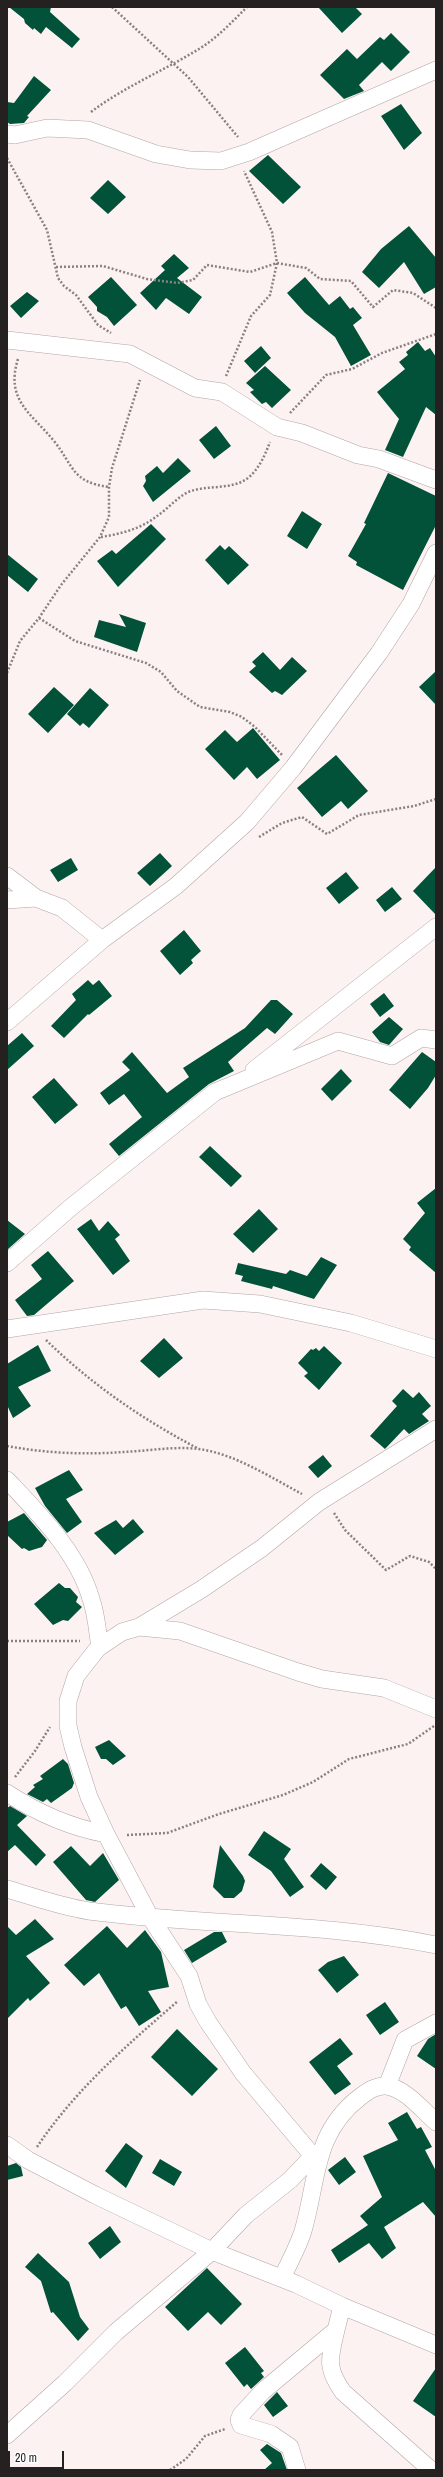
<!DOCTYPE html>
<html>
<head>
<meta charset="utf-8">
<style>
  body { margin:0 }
  #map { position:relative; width:443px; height:2477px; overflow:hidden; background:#fdf2f2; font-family:"Archivo Narrow",sans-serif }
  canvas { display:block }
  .frame { position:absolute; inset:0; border:8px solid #262121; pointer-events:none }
  .scale { position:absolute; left:8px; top:2451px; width:56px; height:18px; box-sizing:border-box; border:2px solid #262121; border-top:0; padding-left:5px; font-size:12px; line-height:14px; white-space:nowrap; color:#262121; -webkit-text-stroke:3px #fff; paint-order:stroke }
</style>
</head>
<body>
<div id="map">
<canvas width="443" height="2477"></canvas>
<div class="frame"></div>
<div class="scale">20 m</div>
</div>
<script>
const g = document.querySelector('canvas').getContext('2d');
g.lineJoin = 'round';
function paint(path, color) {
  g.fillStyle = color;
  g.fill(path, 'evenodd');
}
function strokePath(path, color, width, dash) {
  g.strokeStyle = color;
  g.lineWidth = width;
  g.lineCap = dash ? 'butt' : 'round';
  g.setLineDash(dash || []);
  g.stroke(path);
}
const building = new Path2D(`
  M9 7H51L50 12 80 39 72 48 46 27 41 34 34 28 33 30 25 23 24 19Z
  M318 7H355L362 14 342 33Z
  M391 33 410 52 391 71 382 62 359 85 364 91 344 99 320 75 347 49 357 59 380 37 384 40Z
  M34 76 51 90 27 116 29 117 24 123 10 124 7 122V102L14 103Z
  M401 104 422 133 404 150 381 116Z
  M268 155 301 187 283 204 249 171Z
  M108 180 126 197 108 214 90 198Z
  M409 226 436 258V287L424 294 404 262 379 288 362 272 381 249Z
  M174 254 189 268 177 278 202 297 189 314 166 298 156 310 140 293 165 270 161 266Z
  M111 277 137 305 114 326 107 317 97 311V307L88 297Z
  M305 277 329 305 340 296 350 309 353 307 362 318 353 325 371 355 351 366 335 337 305 313 287 293Z
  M27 292 39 301 21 318 10 306Z
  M418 342 425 351 430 348 436 357V415L426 407 403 457 385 450 399 419 377 392 405 369 399 362 408 355 406 352Z
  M261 346 271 358 255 373 244 361Z
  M265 366 291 390 272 408 266 402 262 404 250 392 254 390 246 383Z
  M216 426 231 446 214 459 199 440Z
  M178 458 191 471 153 502 143 486 146 481 145 476 157 466 163 473Z
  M388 473 436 496V525L403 590 356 565 357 562 348 556 366 524 364 523Z
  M302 511 322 524 307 549 287 536Z
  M151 524 166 539 118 587 97 561 112 550 116 554Z
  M220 545 225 550 229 546 249 565 228 585 205 560Z
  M7 554 38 579 28 592 7 575Z
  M119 614 146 623 137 652 94 637 99 620 126 627Z
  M263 652 280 670 292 657 307 671 282 695 275 691 272 693 249 672 256 666 252 662Z
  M436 671V705L419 687Z
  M54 687 74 705 48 733 28 714Z
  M90 688 109 705 89 728 83 723 80 726 67 714Z
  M253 728 280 760 257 779 247 767 234 780 205 749 225 730 237 742Z
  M336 755 368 791 348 809 341 801 322 817 297 788Z
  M160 853 172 866 150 886 137 873Z
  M71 858 78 870 58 882 50 870Z
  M436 867V915L413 891Z
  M346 872 359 888 339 904 326 888Z
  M392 887 402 899 385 912 376 900Z
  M184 930 201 951 191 960 193 963 180 975 160 951Z
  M88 980 93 985 99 980 112 996 89 1015 88 1014 64 1038 51 1026 76 1000 72 994Z
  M384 993 394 1006 380 1017 370 1004Z
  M271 1000H277L293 1014 275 1034 267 1028 228 1062 234 1071 209 1084 119 1156 109 1144 142 1117 124 1094 109 1105 100 1093 130 1070 122 1062 132 1052 167 1093 189 1077 183 1068 245 1028Z
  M389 1017 403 1029 389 1045 380 1042 372 1032Z
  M22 1033 34 1046 7 1070V1046Z
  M422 1052 436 1062V1075L428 1088 410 1109 389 1090Z
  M341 1069 352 1081 332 1101 321 1089Z
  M54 1078 78 1105 55 1124 32 1097Z
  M210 1146 242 1176 231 1187 199 1157Z
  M436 1188V1273L409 1250 411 1247 403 1239 425 1213 417 1203Z
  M259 1209 278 1229 253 1253 233 1234Z
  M91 1219 99 1231 108 1221 120 1235 115 1239 130 1261 113 1275 77 1229Z
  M7 1220 25 1234 7 1250Z
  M48 1251 74 1281 34 1315 27 1316 15 1300 42 1279 31 1265Z
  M321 1257 337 1265 314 1299 273 1286 272 1289 241 1281 243 1276 235 1274 238 1263 286 1274 290 1270 307 1276Z
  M164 1338 183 1358 159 1378 140 1361Z
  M38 1345 51 1371 18 1387 31 1406 13 1418 7 1405V1364Z
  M324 1346 342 1363 319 1390 304 1376 308 1373 298 1363 311 1349 313 1350 316 1348 319 1351Z
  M403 1389 413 1398 419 1392 431 1406 422 1414 429 1421 409 1434 404 1429 385 1449 370 1436 397 1406 392 1401Z
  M323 1455 332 1466 318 1478 308 1467Z
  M69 1470 83 1490 66 1499 82 1522 67 1533 45 1506 35 1488Z
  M24 1513 47 1540 42 1547 29 1551 24 1548 22 1549 7 1535V1522Z
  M133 1519 144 1532 115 1555 94 1533 116 1520 123 1528Z
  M59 1583 65 1588H70L78 1597 76 1602 82 1607 68 1621 63 1620 53 1625 34 1604Z
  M109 1740 126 1756 113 1765 106 1759H101L95 1747Z
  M63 1759 68 1764 74 1783 72 1788 51 1803 47 1799 43 1802 27 1794 35 1787 33 1785 43 1779 40 1776Z
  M10 1806 27 1816 17 1825 46 1855 36 1866 15 1845 7 1852V1808Z
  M264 1831 291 1849 284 1859 304 1887 290 1897 271 1871 248 1855Z
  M220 1845 243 1876 245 1881 242 1891 234 1898H224L213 1887Z
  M71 1846 90 1866 103 1853 119 1880 95 1902 86 1900 53 1862Z
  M321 1863 337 1877 326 1890 310 1876Z
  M35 1919 54 1939 26 1956 50 1983 30 2001 28 1998 7 2019V1926L16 1935Z
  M107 1926 127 1948 145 1930 161 1952 169 1987 148 1991 161 2012 139 2026 126 2006 121 2009 99 1973 84 1986 64 1965Z
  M214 1932H222L227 1942 192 1963 184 1950Z
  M344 1956 359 1975 337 1993 318 1970 328 1962Z
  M385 2002 399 2022 380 2035 366 2015Z
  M177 2029 218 2069 192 2096 151 2057Z
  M436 2034V2069L417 2056 428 2039Z
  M340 2038 353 2054 337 2066 351 2084 335 2095 309 2062Z
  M407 2112 417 2129 421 2127 432 2147 425 2150 436 2171V2217L423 2202 384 2227 396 2248 382 2259 369 2243 339 2263 331 2250 368 2225 360 2216 382 2197 363 2156 398 2140 388 2123Z
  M126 2143 143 2156 126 2188 105 2171Z
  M345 2157 356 2172 339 2185 328 2170Z
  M160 2159 182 2172 174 2186 152 2173Z
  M16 2163 21 2167 23 2176 7 2180V2166Z
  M110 2226 121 2242 100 2259 88 2243Z
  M38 2253 69 2282 80 2317 89 2329 78 2341 53 2312 51 2313 41 2281 25 2267Z
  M207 2268 242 2304 221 2325 208 2312 188 2331 165 2307Z
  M245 2347 264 2371 261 2373 264 2377 251 2389 247 2384 244 2387 225 2363Z
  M436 2368V2417L413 2401Z
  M277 2392 288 2406 273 2417 264 2405Z
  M267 2444 281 2453 287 2470H264L272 2463 260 2450Z`);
const path = new Path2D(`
  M112 7 188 77 238 137
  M91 112C124 87 163 71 199 49 217 38 232 22 247 7
  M7 158 47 230 58 278 64 286 76 295 98 325 111 333
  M56 267 103 266 147 279 177 283 193 280 207 265 250 272 277 263 306 268 320 279 351 281 373 307 393 290 413 293 436 308
  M18 359C5 400 31 413 54 441 74 466 71 482 109 487
  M226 376 251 316 270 295 277 263 272 232 244 171
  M290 413 326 375 352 369 382 353 436 334
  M101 537C120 534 141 529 157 516 168 509 179 495 191 491 209 485 232 490 248 478 259 469 265 455 270 442
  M39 618 75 641 146 663 161 672 177 691 200 707 230 712 242 717 255 727 282 755
  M7 673 20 641 39 618 61 585 100 537 109 517V487L112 468 140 380
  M259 837 282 823 302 817 327 834 359 815 414 806 436 799
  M46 1340C91 1384 142 1419 197 1448
  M7 1446C45 1453 84 1455 123 1452 148 1451 174 1446 199 1449 235 1454 270 1477 302 1494
  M334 1513 345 1530 386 1570 410 1556 429 1562 436 1569
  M7 1641H80
  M15 1777 35 1751 50 1727
  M127 1835 167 1833 219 1814 283 1795 313 1782 349 1759 408 1744 434 1726
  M37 2147C75 2090 127 2045 178 2001
  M170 2470 186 2459 205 2436 225 2429`);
const minor = new Path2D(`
  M7 134 15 135 47 128 88 130 156 154 190 160 221 161 249 152 436 70
  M7 340 130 354 195 388 222 392 277 427 302 433 358 455 379 459 436 480
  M7 876 36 898
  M7 900 36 898 62 908 102 940
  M7 1022 102 940 176 886 247 822 293 768 379 653 411 604 436 553
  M254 1070 436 927
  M7 1263 70 1208 215 1092 338 1041 392 1056 421 1038 436 1040
  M7 1329 203 1300 260 1304 351 1323 436 1349
  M7 1480C39 1514 78 1553 91 1599 96 1613 97 1627 99 1641
  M139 1627 180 1631 298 1672 322 1679 384 1688 436 1709
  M7 1793C39 1814 69 1827 106 1834
  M7 1889C34 1897 62 1907 89 1911 204 1926 322 1922 436 1945
  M387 2086 405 2040 436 2023
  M7 2145 28 2160 95 2195 212 2251 296 2284 342 2306 436 2345
  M318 2162 243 2073 208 2022 198 2004 189 1976 150 1917 106 1834 89 1797 73 1747 68 1726V1701L76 1676 98 1648 122 1632 139 1627 202 1589 262 1548 319 1502 436 1429
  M282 2278C289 2263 298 2247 303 2231 318 2180 313 2133 360 2097 368 2091 376 2085 387 2086 406 2089 422 2110 436 2122
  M336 2330C330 2357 325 2367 343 2392L431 2470
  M7 2435 65 2383 116 2332 212 2251 246 2215 290 2180 313 2156
  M297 2470 290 2447 271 2434 241 2425 239 2420 241 2415 263 2391 336 2330 342 2306`);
paint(building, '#015239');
strokePath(minor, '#b2a5a5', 18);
strokePath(path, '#898181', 2.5, [2, 2]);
strokePath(minor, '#fff', 17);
</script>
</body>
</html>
